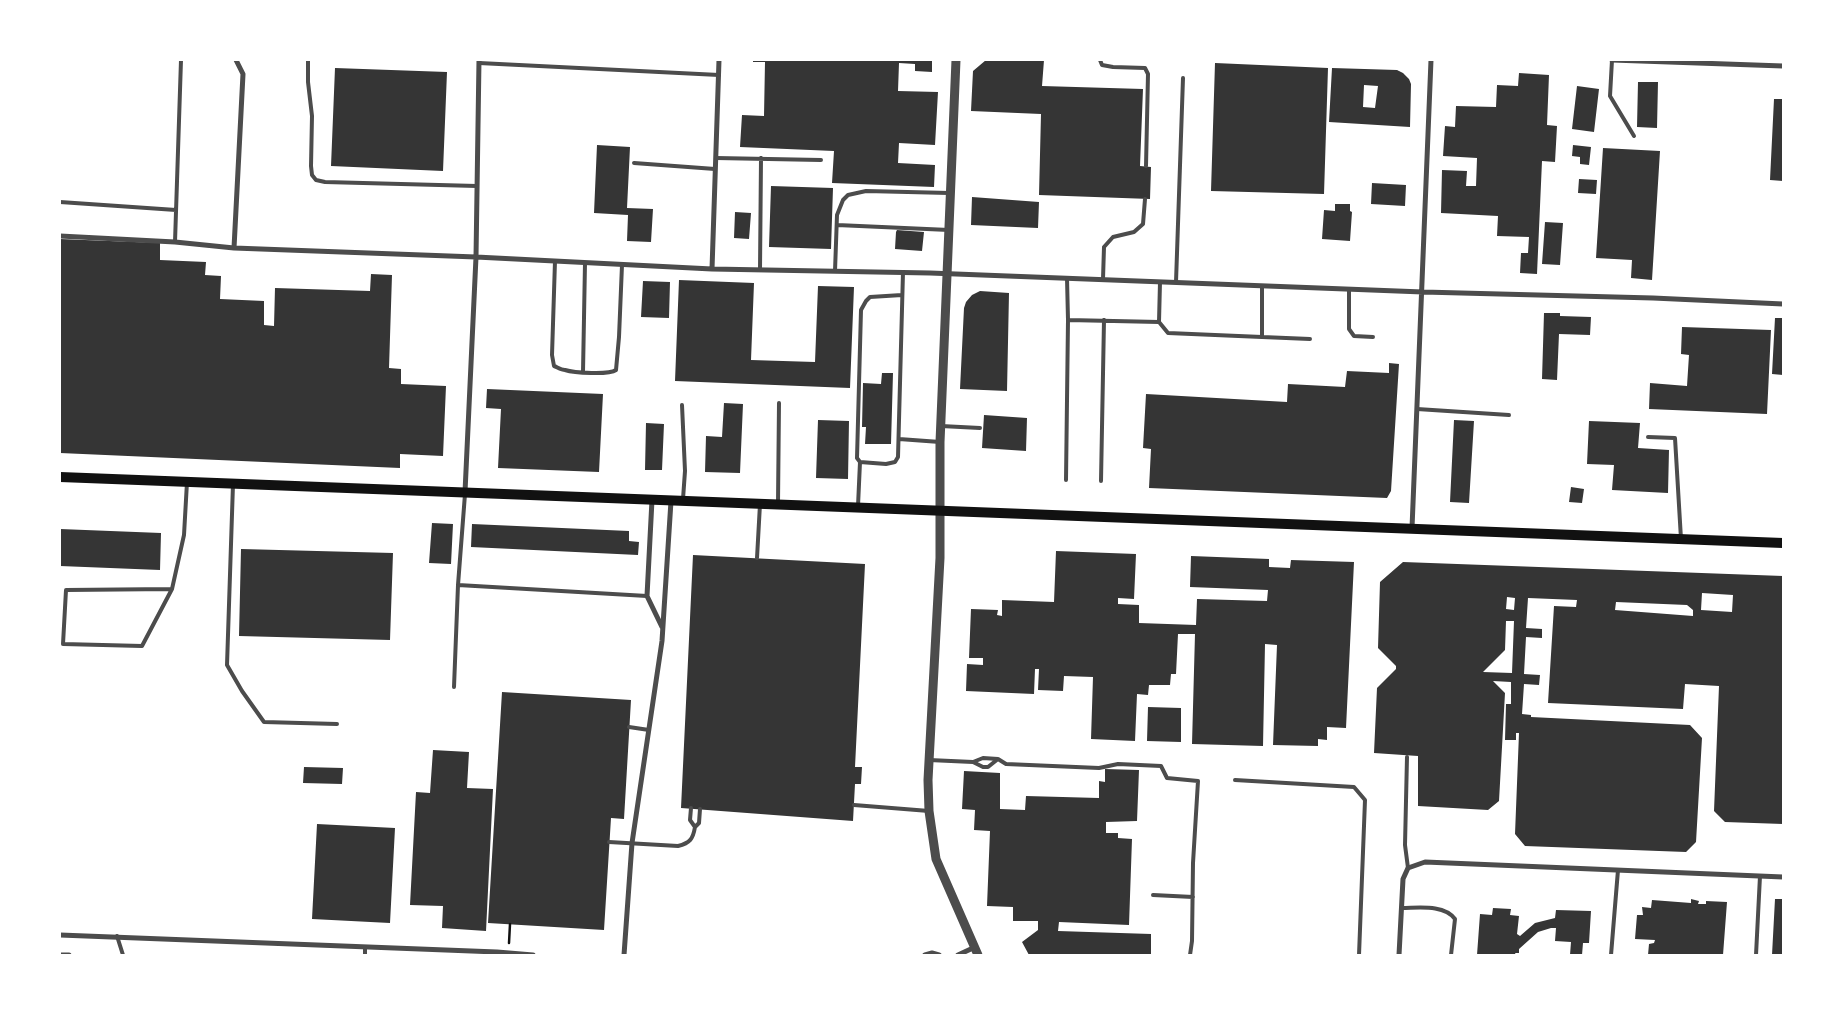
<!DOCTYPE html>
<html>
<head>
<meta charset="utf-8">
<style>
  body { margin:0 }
  #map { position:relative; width:1843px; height:1015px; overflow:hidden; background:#fff; font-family:"Archivo Narrow",sans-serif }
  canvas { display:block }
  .frame { position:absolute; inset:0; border:61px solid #fff; pointer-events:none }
</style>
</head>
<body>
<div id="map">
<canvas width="1843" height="1015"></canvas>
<div class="frame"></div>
</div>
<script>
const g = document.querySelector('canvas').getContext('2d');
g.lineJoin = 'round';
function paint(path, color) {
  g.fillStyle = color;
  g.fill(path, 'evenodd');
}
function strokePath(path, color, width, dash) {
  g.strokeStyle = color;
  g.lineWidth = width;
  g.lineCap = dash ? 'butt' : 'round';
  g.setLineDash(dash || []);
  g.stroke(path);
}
const building = new Path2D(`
  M753 60H932V72L915 71V64L899 63 898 91 938 92 935 145 899 143 898 163 935 165 934 187 832 183 834 151 740 147 742 115 764 116 765 62H753Z
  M986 60H1044L1042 86 1143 89 1140 166 1151 167 1150 199 1039 195 1041 114 971 111 973 71Z
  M1215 63 1328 68 1324 194 1211 191Z
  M335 68 447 72 443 171 331 166Z
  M1332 68 1397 70 1403 73 1409 79 1411 84 1410 127 1329 122ZM1364 85 1378 86 1375 108 1363 107Z
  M1519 73 1549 75 1547 125 1557 126 1555 162 1542 161 1537 274 1520 273 1521 253H1528L1529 237 1497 236 1498 216 1441 213 1442 170 1467 171 1466 186H1476L1477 158 1443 156 1445 126 1455 127 1456 106 1496 107 1497 85 1518 86Z
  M1638 82H1658L1657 128 1637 127Z
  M1577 86 1599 89 1594 132 1572 129Z
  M1774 99H1783V181L1770 180Z
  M597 145 630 147 627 208 653 209 651 242 627 241 628 215 594 213Z
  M1573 145 1591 147 1589 165 1580 164V157L1572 156Z
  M1603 148 1660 151 1652 280 1631 278 1632 260 1596 258Z
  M1579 179 1597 180 1596 194 1578 193Z
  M1372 183 1406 185 1405 206 1371 204Z
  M771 186 833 188 831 249 769 247Z
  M972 197 1039 202 1038 228 971 225Z
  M1335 204H1350V211L1352 212 1350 241 1322 239 1324 210 1335 211Z
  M735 212 751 213 749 239 734 238Z
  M1545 222 1563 223 1560 265 1542 264Z
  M897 230 924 232 922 251 895 249 896 232Z
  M60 239 159 243H160V260L206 262 205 275 221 276 220 299 264 301V325L274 326 275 288 370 291 371 274 392 275 389 368 401 369V384L446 386 443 456 400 454V468L60 453Z
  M679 280 754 283 751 360 815 362 818 286 854 287 850 388 675 381Z
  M643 281 670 282 669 318 641 317Z
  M980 291 1009 293 1007 391 960 389 964 308 966 302 972 295Z
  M1544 313H1560V316L1591 317 1590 335 1559 334 1557 380 1542 379Z
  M1775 318H1783V375L1772 374Z
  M1682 327 1771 330 1767 414 1649 409 1650 383 1687 386 1689 355 1681 354Z
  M1389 363 1399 364 1391 491 1387 498 1149 488 1151 449 1143 448 1146 394 1287 402 1288 384 1345 387 1347 371 1389 373Z
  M882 373H893L891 444H865L866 427H862L863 383 881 384Z
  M487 389 603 394 599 472 498 468 501 409 486 408Z
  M724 403 743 404 740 473 705 472 706 436 722 437Z
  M984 415 1027 418 1026 451 982 448Z
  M818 420 849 421 848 479 816 478Z
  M1454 420 1474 421 1469 503 1450 502Z
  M1589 421 1640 423 1638 448 1669 450 1668 493 1612 490 1614 465 1587 464Z
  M646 423 664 424 662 470H645Z
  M1571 487 1584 489 1582 503 1569 502Z
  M432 523 453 524 451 564 429 563Z
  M472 524 629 531V541L639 542 638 555 471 547Z
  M60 529 161 533 160 570 60 566Z
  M241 549 393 553 390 640 239 636Z
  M1056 551 1136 554 1134 599 1118 598V604L1139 605V623L1196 625 1197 599 1267 601 1268 590 1190 587 1191 556 1269 559V567L1290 568 1291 560 1354 562 1346 728 1327 727V740L1318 739V746L1273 745 1277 645 1265 644 1263 746 1192 744 1195 634H1178L1176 674H1171L1170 685H1149L1148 695 1137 694 1135 741 1091 739 1093 677 1064 676 1063 691 1038 690 1039 669H1035L1034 694 966 691 967 664 983 665V658H969L971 609 998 610 997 615 1002 616V600L1054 602Z
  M693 555 865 564 855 767H862L861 784H855L853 821 681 808Z
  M1403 562 1783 576V824L1725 822 1714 811 1719 686 1685 684 1683 709 1548 703 1554 606 1576 607 1577 600 1528 598 1526 628 1542 629V638L1526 637 1524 674 1540 675 1539 685 1524 684 1522 714 1531 715V717L1690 725 1702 738 1696 842 1686 852 1525 846 1515 834 1519 733H1516V740H1505L1506 704H1511V682L1493 681 1505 693 1499 801 1488 810 1418 806V756L1374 753 1377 688 1396 669V666L1378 648 1380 582ZM1702 593 1733 595 1732 612 1701 610ZM1507 597 1515 598 1514 610 1506 609ZM1616 602 1687 605 1693 610V616L1615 610ZM1506 621H1514L1512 673 1483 672 1505 650Z
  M502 692 631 700 624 819 611 818 604 930 488 923Z
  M1148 707 1181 708V742L1147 741Z
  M433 750 469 752 467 788 493 789 486 931 442 928 443 906 410 905 416 792 430 793Z
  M304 767 343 768 342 784 303 783Z
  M1105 769 1139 770 1137 821 1106 822V833H1118V838L1132 839 1129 925 1059 922 1058 931 1151 934V955H1029L1022 942 1038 930V921H1013V907L987 906 990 831 974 830 975 810 962 809 964 771 1000 773V809L1025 810 1026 796 1099 798V781L1105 782Z
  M317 824 395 828 390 923 312 919Z
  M1691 899 1699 901 1698 904H1706V901L1727 902 1723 955H1648L1649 944 1654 943 1655 940 1635 939 1637 915H1643L1642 907 1651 908 1652 900 1691 903Z
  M1775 899H1783V955H1772Z
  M1493 908 1511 909 1510 915 1519 916 1517 934 1520 936 1535 923 1555 918 1556 910 1591 911 1589 943H1583L1582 955H1570L1571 942 1555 941 1556 928H1551L1538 932 1519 949V953H1515L1516 955H1477L1480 914 1492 915Z`);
const path = new Path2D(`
  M509 943 510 924`);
const service = new Path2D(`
  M308 60V82L312 116 311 166 312 175 316 180 325 182 477 186
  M1100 60 1102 65 1113 67 1145 68 1148 74 1146 166
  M1612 60 1610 96 1634 136
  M479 63 719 75
  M716 158 821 160
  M634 163 715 169
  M60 202 176 210
  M837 225 949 230
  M175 242 181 60
  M555 261 552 355 554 366C557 367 561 370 565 370 574 373 609 375 616 370L619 337 622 265
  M760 270 761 158
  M835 271 837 215 843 200 848 195 866 191 949 193
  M1103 279 1104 247 1113 237 1134 232 1143 224 1145 199
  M1160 282 1159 322 1168 333 1262 337V286
  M1176 282 1183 78
  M1349 289V329L1354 336 1373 337
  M1068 320 1159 322
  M1262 337 1310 339
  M583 372 585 263
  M682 405 685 471 683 499
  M1417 409 1509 415
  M941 426 980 428
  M1648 437 1675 438 1681 539
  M899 439 940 442
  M860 462 886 464 895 462 898 457 903 272
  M1066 480 1068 320 1067 278
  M1101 481 1104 320
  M233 484 227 665 242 691 264 722 337 724
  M778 503 779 403
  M858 506 860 462 857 458 861 310 866 301 870 297 902 295
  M757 558 760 504
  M458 585 647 596
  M172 589 66 590 63 644 142 646 172 589 184 535 187 482
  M454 687 458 585 465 494
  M629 727 649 730
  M1407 757 1405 845 1408 868
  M998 759 1006 764 1099 768 1118 764 1161 766 1167 778 1198 781 1193 863 1192 941 1190 955
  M929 760 973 762 983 767H988L998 759 983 758 973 762
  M1235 780 1354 787 1365 800 1359 955
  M854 805 929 811
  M691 808 690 820 695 827
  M609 842 678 846C690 843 693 839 695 827L699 823 700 809
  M1153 895 1193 897
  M1402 908C1418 908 1444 904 1455 919L1451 955
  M117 936 123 955
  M365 955V947
  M1611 955 1618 870
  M1756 955 1760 876`);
const minor = new Path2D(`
  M1612 60 1783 66
  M60 236 175 242 234 248 476 257 712 269 930 273 1423 292 1653 298 1783 304
  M234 248 243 74 236 60
  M712 269 719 60
  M465 492 476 257 479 60
  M652 500 647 596 662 627
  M1412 528 1431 60
  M60 935 497 952 533 955
  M60 955H69
  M624 955 632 843 662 641 671 501
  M925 955 932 953 939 955
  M958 955 973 948
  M1399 955 1403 879 1408 868 1425 862 1783 877`);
const tertiary = new Path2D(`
  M956 60 940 442V558L928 780 929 811 936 859 978 955`);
const secondary = new Path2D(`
  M60 477 1783 543`);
paint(building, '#353535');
strokePath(path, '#111', 2.5);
strokePath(service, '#4c4c4c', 4);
strokePath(minor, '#4c4c4c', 5);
strokePath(tertiary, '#4c4c4c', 9);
strokePath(secondary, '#111', 10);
</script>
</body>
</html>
